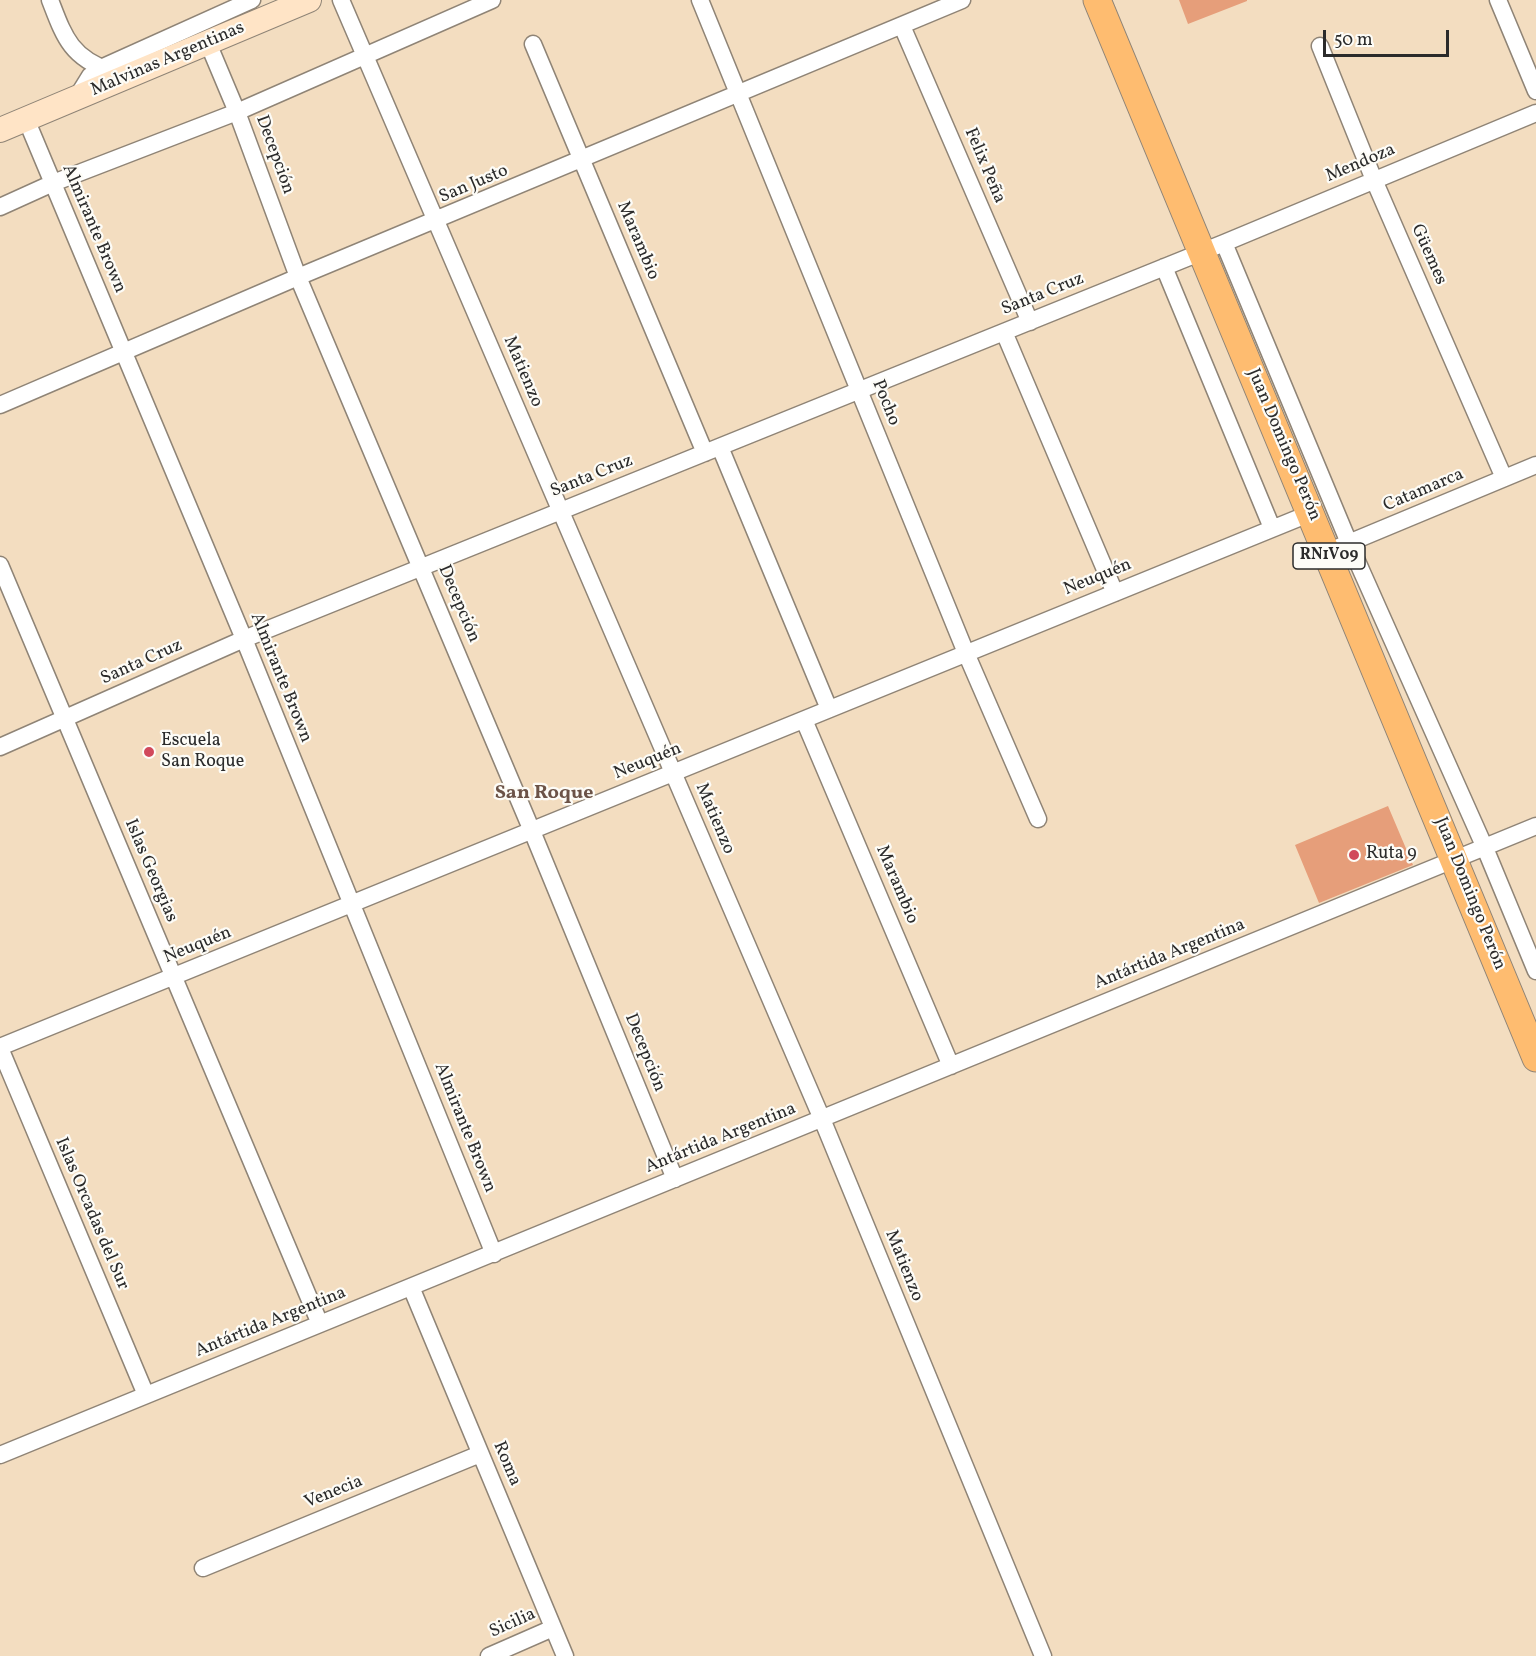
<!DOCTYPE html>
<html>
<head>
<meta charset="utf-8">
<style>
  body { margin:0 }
  #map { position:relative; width:1536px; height:1656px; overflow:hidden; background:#f3ddc0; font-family:Vollkorn,serif }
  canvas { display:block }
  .scale { position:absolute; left:1323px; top:30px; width:126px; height:27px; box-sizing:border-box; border:3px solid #2b2b2b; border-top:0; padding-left:8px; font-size:18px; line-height:21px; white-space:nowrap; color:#2b2b2b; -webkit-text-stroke:4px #fdfcf7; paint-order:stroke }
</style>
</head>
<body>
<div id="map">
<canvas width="1536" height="1656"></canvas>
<div class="scale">50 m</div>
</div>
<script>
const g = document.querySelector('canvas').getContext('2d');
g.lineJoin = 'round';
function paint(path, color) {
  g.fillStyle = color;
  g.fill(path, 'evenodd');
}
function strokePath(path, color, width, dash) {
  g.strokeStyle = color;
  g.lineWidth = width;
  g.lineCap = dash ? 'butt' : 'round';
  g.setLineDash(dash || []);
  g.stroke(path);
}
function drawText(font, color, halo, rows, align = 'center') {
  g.font = font + ' Vollkorn,serif';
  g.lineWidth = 4.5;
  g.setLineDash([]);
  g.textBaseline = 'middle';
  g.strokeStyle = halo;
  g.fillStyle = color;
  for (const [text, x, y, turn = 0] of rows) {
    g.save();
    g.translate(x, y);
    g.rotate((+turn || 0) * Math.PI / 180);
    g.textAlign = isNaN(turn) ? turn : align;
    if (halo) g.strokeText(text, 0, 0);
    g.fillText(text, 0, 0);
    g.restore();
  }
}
const building = new Path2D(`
  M1179 0H1247V1L1188 24Z
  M1388 806 1413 865 1319 903 1295 845Z`);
const street = new Path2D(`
  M50 0C64 36 70 57 110 71
  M341 0 822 1119 1043 1656
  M700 0 966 653 1038 819
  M1498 0 1536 91
  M902 26 1030 322
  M208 43 237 112 298 277 532 831 675 1179
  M533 44 705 453
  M1320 46 1374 180 1504 478
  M77 97 90 76 101 68 252 0
  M26 119 244 639 494 1254
  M0 207 53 183 237 112 492 0
  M1224 243 1349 543 1485 848 1536 971
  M1164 267 1272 528
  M1004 332 1115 593
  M0 405 298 277 962 0
  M720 447 829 709
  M1339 547 1536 465
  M0 565 320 1324
  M804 720 951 1066
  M0 747 244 639 1224 243 1536 113
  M0 1047 1311 513
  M0 1048 146 1395
  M411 1287 565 1656
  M0 1455 1536 826
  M203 1568 480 1454
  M489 1656 553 1628`);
const secondary = new Path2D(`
  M0 130 309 0`);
const primary = new Path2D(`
  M1097 0 1536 1058`);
const markers = [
  [149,752,6,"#d1495b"],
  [1354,855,6,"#d1495b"]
];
const shields = [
  [1329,556,72]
];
const shieldNames = [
  ["RN1V09",1329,556]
];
const streetNames = [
  ["Malvinas Argentinas",168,60,-23],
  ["Decepción",274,155,70],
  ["Mendoza",1361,164,-23],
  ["Felix Peña",984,166,67],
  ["San Justo",474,185,-23],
  ["Almirante Brown",93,229,67],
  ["Marambio",637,241,67],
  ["Güemes",1428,255,66],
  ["Santa Cruz",1043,295,-22],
  ["Matienzo",522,372,67],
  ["Pocho",885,403,68],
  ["Juan Domingo Perón",1283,445,67],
  ["Santa Cruz",592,477,-22],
  ["Catamarca",1424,491,-23],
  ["Neuquén",1098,578,-22],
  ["Decepción",458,604,67],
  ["Santa Cruz",142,663,-24],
  ["Almirante Brown",280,678,68],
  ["Neuquén",648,762,-22],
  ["Matienzo",714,819,67],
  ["Islas Georgias",150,871,67],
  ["Marambio",896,885,67],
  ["Juan Domingo Perón",1469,894,68],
  ["Neuquén",198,946,-22],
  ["Antártida Argentina",1170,955,-22],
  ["Decepción",644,1053,68],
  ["Almirante Brown",464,1128,68],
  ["Antártida Argentina",721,1139,-22],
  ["Islas Orcadas del Sur",91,1214,67],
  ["Matienzo",903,1266,68],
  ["Antártida Argentina",271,1323,-22],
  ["Roma",506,1464,67],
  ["Venecia",334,1493,-22],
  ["Sicilia",513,1624,-24]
];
const poiNames = [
  ["Escuela",161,742],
  ["San Roque",161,763],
  ["Ruta 9",1366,855]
];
const neighbourhoodNames = [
  ["San Roque",544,794]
];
paint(building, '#e69e7a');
strokePath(street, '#8f8476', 19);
strokePath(secondary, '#8f8476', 26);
strokePath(primary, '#8f8476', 29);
strokePath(street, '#fff', 16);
strokePath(secondary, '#ffe4c6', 24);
strokePath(primary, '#febc70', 27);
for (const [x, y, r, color] of markers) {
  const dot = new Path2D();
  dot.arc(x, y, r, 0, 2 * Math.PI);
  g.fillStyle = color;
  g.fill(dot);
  strokePath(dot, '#fdfcf7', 2);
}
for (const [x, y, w] of shields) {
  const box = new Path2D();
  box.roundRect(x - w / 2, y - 13, w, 26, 4.5);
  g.fillStyle = '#fdfcf7';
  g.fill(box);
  strokePath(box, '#2b2b2b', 1.5);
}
drawText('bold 16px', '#2b2b2b', null, shieldNames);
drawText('18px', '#2b2b2b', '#fdfcf7', streetNames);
drawText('18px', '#2b2b2b', '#fdfcf7', poiNames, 'left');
drawText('bold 20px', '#6c5347', '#fdfcf7', neighbourhoodNames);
</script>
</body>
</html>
